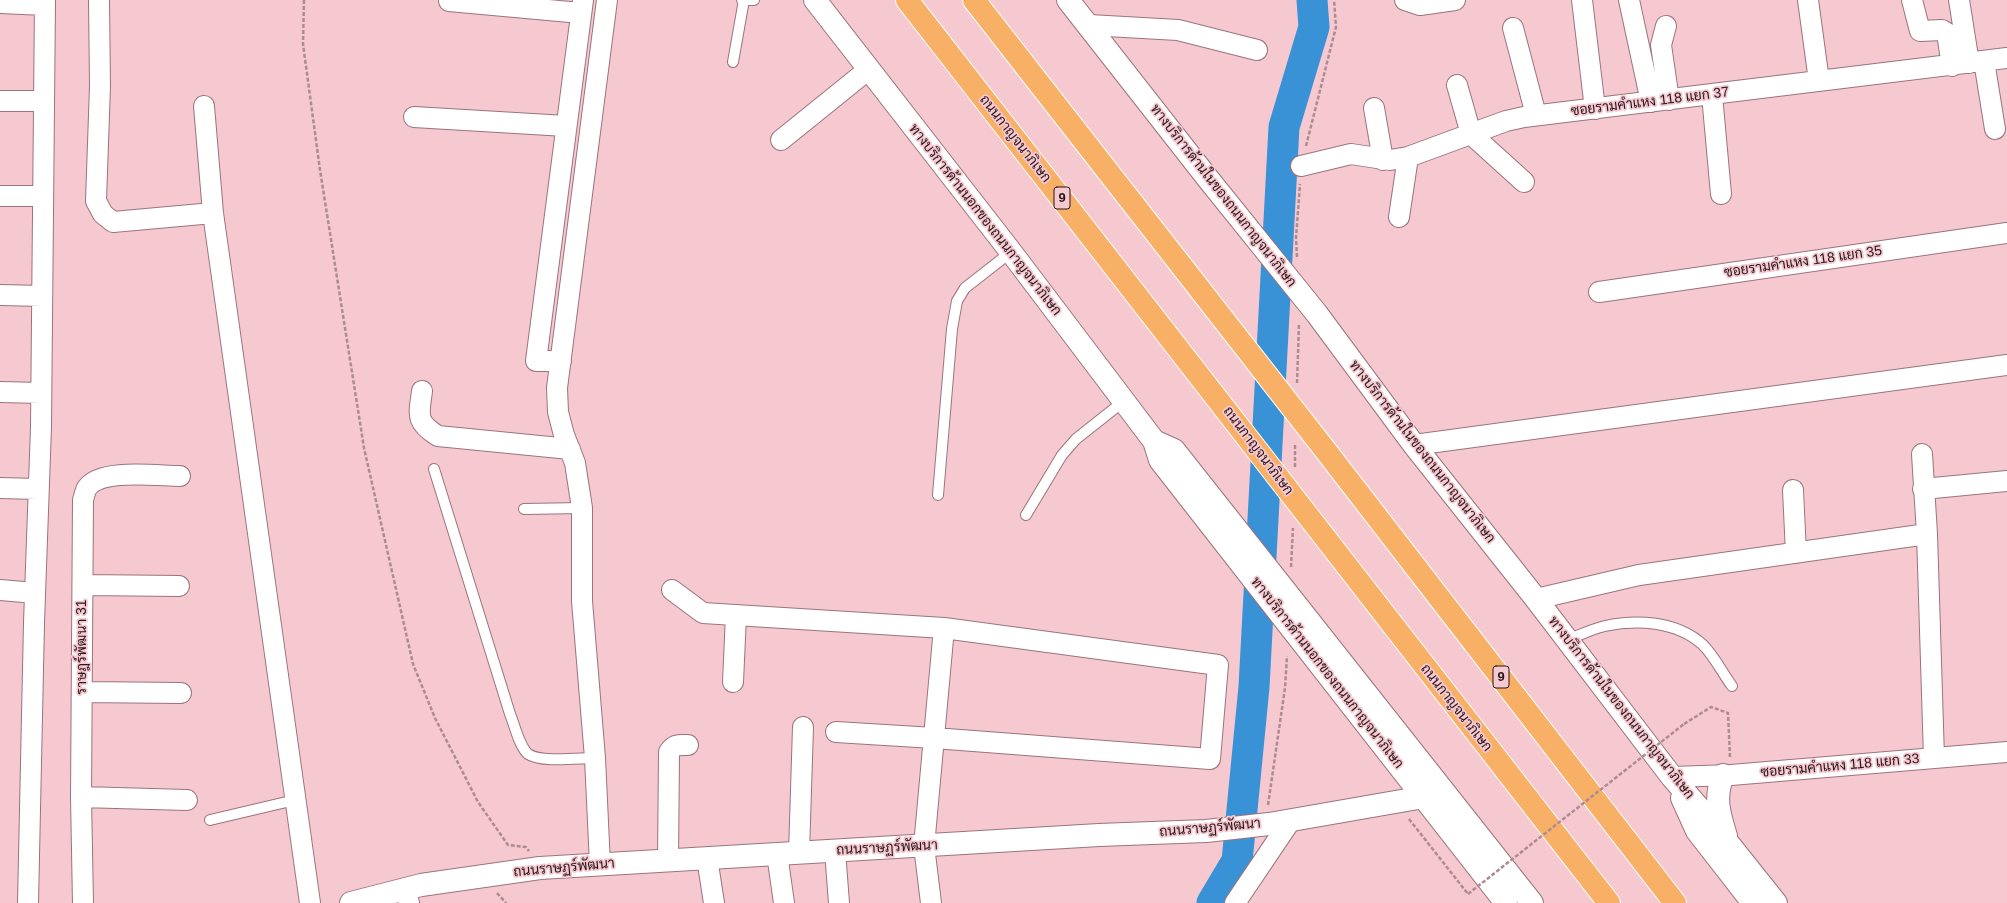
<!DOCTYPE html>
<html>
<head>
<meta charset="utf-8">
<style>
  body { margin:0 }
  canvas { display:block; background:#f6c9d1 }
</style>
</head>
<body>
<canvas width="2007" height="903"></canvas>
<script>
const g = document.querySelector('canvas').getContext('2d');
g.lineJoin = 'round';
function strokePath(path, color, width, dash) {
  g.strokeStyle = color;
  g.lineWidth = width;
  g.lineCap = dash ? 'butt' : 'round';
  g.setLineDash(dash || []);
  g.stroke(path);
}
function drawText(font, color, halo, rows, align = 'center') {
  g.font = font + ' Arial,Sarabun,sans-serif';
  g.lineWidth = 3.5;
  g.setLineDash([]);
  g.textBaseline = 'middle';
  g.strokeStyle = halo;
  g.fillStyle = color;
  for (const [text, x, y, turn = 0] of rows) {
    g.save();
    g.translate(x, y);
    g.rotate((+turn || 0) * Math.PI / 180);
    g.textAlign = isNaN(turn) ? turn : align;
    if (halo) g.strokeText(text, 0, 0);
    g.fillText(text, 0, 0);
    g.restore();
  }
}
const river = new Path2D(`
  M1212 903 1237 861 1254 687 1284 127 1314 27 1312 0`);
const path = new Path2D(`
  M304 0 303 44 320 170 364 448 413 664 435 718 478 802 508 845 526 847 529 851
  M1306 146 1336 27 1334 0
  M1297 257 1296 238 1300 184
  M1297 383 1299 324
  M1295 467V444
  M1291 567 1293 528
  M1684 724 1711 707 1728 713 1730 757
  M1268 805 1285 688 1287 656
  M1409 819 1468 894
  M497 893 506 903`);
const service = new Path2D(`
  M742 0H754
  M733 62 744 0
  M434 469 510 714C515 726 519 746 528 754 541 763 579 758 595 758
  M938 495 952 329 957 301 965 288 1011 252
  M524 509 582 508
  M1026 515 1062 455 1076 439 1124 401
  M1567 640C1580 635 1592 629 1605 626 1636 619 1676 621 1702 644 1713 654 1723 674 1732 686
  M210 820 295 800`);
const minor = new Path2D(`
  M99 0 100 86 96 201 103 214 113 222 213 213
  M1405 0 1420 5 1455 0
  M1582 0 1595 109
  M1629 0 1651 102
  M1808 0 1819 81
  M1912 0 1920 31 1942 30 1947 33 1952 66
  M1959 0 1969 63
  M449 1 581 13
  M0 3 45 5
  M1089 25 1178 30 1257 50
  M1666 26 1661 45 1669 100
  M1513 28 1536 115
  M1984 61 1995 129
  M1457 85 1471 134 1524 182
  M1712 95 1721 194
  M0 101H44
  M204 106 213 213 310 903
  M1374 108 1383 160
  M414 117 566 126
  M781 140 869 69
  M1301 166 1351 154 1390 160 1408 157 1506 121 1524 117 2007 58
  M0 196H43
  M1399 217 1408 157
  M1599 292 2007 233
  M0 295 42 296
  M561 361H536L583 0
  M422 391C419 415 415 422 438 436L570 449
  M0 392 41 393
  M1414 445 2007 365
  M1922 454 1927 534 1934 758
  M0 488 38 489
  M1923 489 2007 481
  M1793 490 1796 553
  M83 585 179 586
  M0 590 35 593
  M672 590 703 613 944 628 1218 665 1210 759 934 738 836 732
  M1536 599 1639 575 1927 534
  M733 682 736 615
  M82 692 181 693
  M1672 777 1731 775 2007 752
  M81 797 187 800
  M835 851 839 903
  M799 853 803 727
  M777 854 784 903
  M707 858 714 903
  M668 861 669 752C674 744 679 745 688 745
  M600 865 595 758 582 601V508L575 463 564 435 558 412 557 388 607 0
  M405 889 409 903
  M28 903 34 623 41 427 45 0
  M83 903 81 797 83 500C84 497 85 491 87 488 100 468 158 476 180 476
  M931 903 924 846 944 628
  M1235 903 1291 820`);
const tertiary = new Path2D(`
  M351 903 421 885 540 868 1099 835 1206 831 1269 824 1424 797`);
const secondary = new Path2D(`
  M815 0 1011 252 1154 441 1160 460 1506 903
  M1068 0 1209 180 1317 314 1414 445 1536 599 1672 777 1713 824 1776 903
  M1154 441 1174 450 1532 903
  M1723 775C1714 798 1719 813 1726 836
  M1682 798 1697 831 1753 903`);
const motorway = new Path2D(`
  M907 0 1609 903
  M974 0 1326 451 1675 903`);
const pathBridge = new Path2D(`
  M1468 894 1684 724`);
const shields = [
  [1062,198,16],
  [1501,677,16]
];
const shieldNames = [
  ["9",1062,198],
  ["9",1501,677]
];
const streetNames = [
  ["ซอยรามคำแหง 118 แยก 37",1650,102,-7],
  ["ถนนกาญจนาภิเษก",1015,139,52],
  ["ทางบริการด้านในของถนนกาญจนาภิเษก",1223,196,52],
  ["ทางบริการด้านนอกของถนนกาญจนาภิเษก",985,220,52],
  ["ซอยรามคำแหง 118 แยก 35",1803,262,-8],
  ["ถนนกาญจนาภิเษก",1258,451,53],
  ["ทางบริการด้านในของถนนกาญจนาภิเษก",1422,452,52],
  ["ราษฎร์พัฒนา 31",82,647,-90],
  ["ทางบริการด้านนอกของถนนกาญจนาภิเษก",1327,673,52],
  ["ถนนกาญจนาภิเษก",1456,708,52],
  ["ทางบริการด้านในของถนนกาญจนาภิเษก",1621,708,52],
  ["ซอยรามคำแหง 118 แยก 33",1840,766,-5],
  ["ถนนราษฏร์พัฒนา",1210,828,-5],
  ["ถนนราษฏร์พัฒนา",887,848,-3],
  ["ถนนราษฏร์พัฒนา",564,868,-5]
];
strokePath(river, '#3992d6', 31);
strokePath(service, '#9c737c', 12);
strokePath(minor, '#9c737c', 22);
strokePath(tertiary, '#9c737c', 24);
strokePath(secondary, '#9c737c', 24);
strokePath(motorway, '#fff', 24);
strokePath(path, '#ae8b92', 2.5, [4, 2]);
strokePath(service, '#fff', 10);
strokePath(minor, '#fff', 20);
strokePath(tertiary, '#fff', 22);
strokePath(secondary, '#fff', 22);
strokePath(motorway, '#f8b067', 22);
strokePath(pathBridge, '#ae8b92', 2.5, [4, 2]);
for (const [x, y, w] of shields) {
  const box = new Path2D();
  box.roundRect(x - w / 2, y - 11, w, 22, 3);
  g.fillStyle = '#f6c9d1';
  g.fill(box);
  strokePath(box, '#27171a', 1);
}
drawText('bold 13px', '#27171a', null, shieldNames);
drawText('14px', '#27171a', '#f6c9d1', streetNames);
</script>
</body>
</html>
